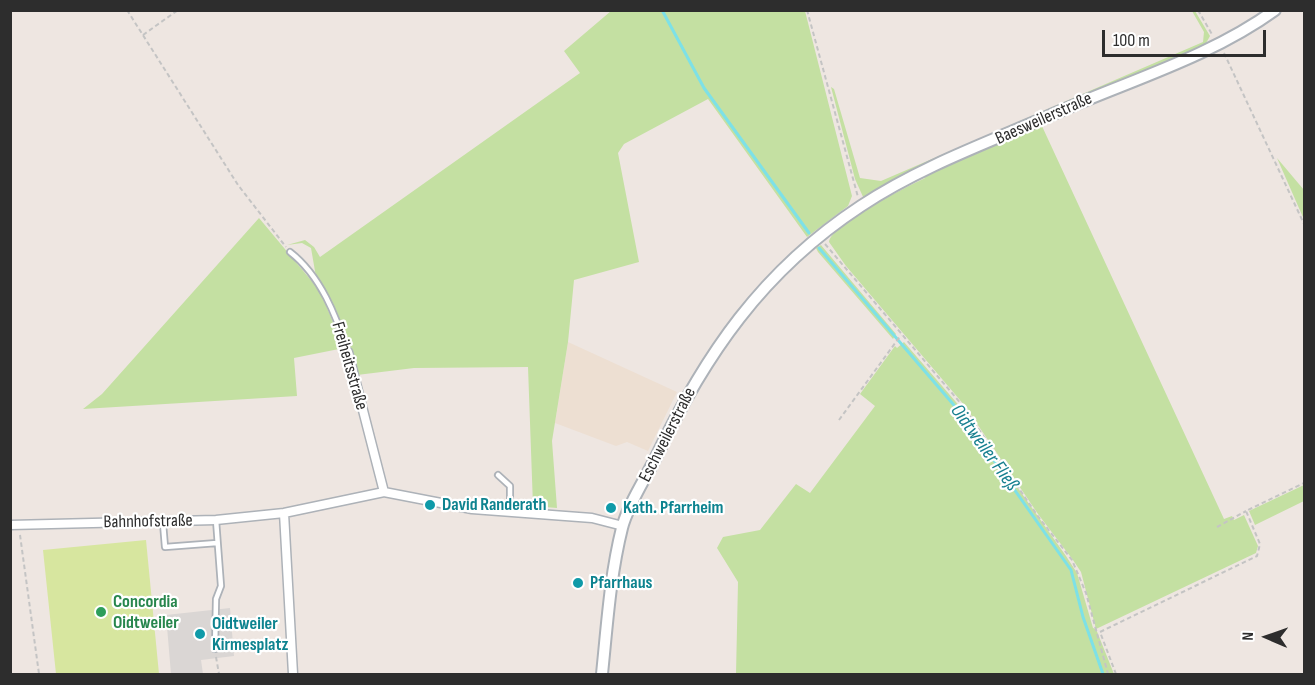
<!DOCTYPE html>
<html>
<head>
<meta charset="utf-8">
<style>
  body { margin:0 }
  #map { position:relative; width:1315px; height:685px; overflow:hidden; background:#eee6e1; font-family:"Sofia Sans Condensed",sans-serif }
  canvas { display:block }
  .frame { position:absolute; inset:0; border:12px solid #2d2d2d; pointer-events:none }
  .north { position:absolute; left:1237px; top:607px; width:60px; height:60px; -webkit-text-stroke:4px #fff; paint-order:stroke; rotate:272deg; font-size:16px; font-weight:700; line-height:24px; text-align:center; color:#2d2d2d }
  .north::after { content:''; display:block; margin:auto; width:21px; height:27px; background:#2d2d2d; clip-path:polygon(50% 0,100% 100%,50% 72%,0 100%) }
  .scale { position:absolute; left:1102px; top:30px; width:164px; height:27px; box-sizing:border-box; border:3px solid #2d2d2d; border-top:0; padding-left:8px; font-size:18px; line-height:21px; white-space:nowrap; color:#2d2d2d; -webkit-text-stroke:4px #fff; paint-order:stroke }
</style>
</head>
<body>
<div id="map">
<canvas width="1315" height="685"></canvas>
<div class="frame"></div>
<div class="north">N</div>
<div class="scale">100 m</div>
</div>
<script>
const g = document.querySelector('canvas').getContext('2d');
g.lineJoin = 'round';
function paint(path, color) {
  g.fillStyle = color;
  g.fill(path, 'evenodd');
}
function strokePath(path, color, width, dash) {
  g.strokeStyle = color;
  g.lineWidth = width;
  g.lineCap = dash ? 'butt' : 'round';
  g.setLineDash(dash || []);
  g.stroke(path);
}
function drawText(font, color, halo, rows, align = 'center') {
  g.font = font + ' "Sofia Sans Condensed",sans-serif';
  g.lineWidth = 4.5;
  g.setLineDash([]);
  g.textBaseline = 'middle';
  g.strokeStyle = halo;
  g.fillStyle = color;
  for (const [text, x, y, turn = 0] of rows) {
    g.save();
    g.translate(x, y);
    g.rotate((+turn || 0) * Math.PI / 180);
    g.textAlign = isNaN(turn) ? turn : align;
    if (halo) g.strokeText(text, 0, 0);
    g.fillText(text, 0, 0);
    g.restore();
  }
}
const education = new Path2D(`
  M568 342 677 392 648 451 627 442 616 446 555 423Z`);
const green = new Path2D(`
  M611 11H805L852 196 848 206 807 237 708 99 624 144 618 153 639 262 574 280 568 342 552 441 557 508 533 506 528 367 414 368 357 375 350 346 336 310 316 277 311 248 302 243 287 245 305 240 314 247 320 257 580 73 564 51Z
  M1192 11H1195L1210 36 1205 45 1054 108 864 199 855 179 831 87 834 89 860 178 881 181 1203 42 1204 32Z
  M1041 124 1224 519 1232 516 1234 520 1244 515 1258 546 1256 553 1096 629 1114 674H736L738 582 717 548 723 537 760 530 796 484 810 493 875 406 860 394 895 346 897 348 904 342 962 409 1066 556 1077 573 1093 628 1096 629 1081 572 1073 560 1038 514 965 406 846 266 829 242C832 223 907 187 925 178L926 175Z
  M1277 158 1304 190V219L1302 215Z
  M259 218 320 291 344 348 294 358 297 396 83 409 102 394Z
  M821 245 896 334 893 339 818 252 816 248Z
  M1304 485V501L1255 525 1249 511Z`);
const pitch = new Path2D(`
  M146 540 159 674H56L43 550Z`);
const plaza = new Path2D(`
  M230 608 234 656 201 660 203 674H171L166 615Z`);
const stream = new Path2D(`
  M662 10 704 88 809 233
  M819 248 959 411 1071 570 1083 617 1103 674`);
const path = new Path2D(`
  M127 10 238 185 286 247
  M807 10 858 197
  M1198 10 1213 36
  M143 35 178 10
  M1224 53 1304 224
  M825 244 963 406 1037 515 1072 560 1086 593 1108 674
  M839 420 901 335
  M1217 527 1246 511
  M20 535 39 674
  M216 657 219 674
  M1116 674 1100 632 1257 556 1260 544 1246 511 1304 483`);
const service = new Path2D(`
  M290 252C321 276 336 316 348 352
  M498 475 510 486V511
  M163 523 165 547 217 543
  M215 649 216 599 221 586 216 520`);
const minor = new Path2D(`
  M348 352 384 492
  M284 513 293 674
  M10 525 216 520 284 513 384 492 472 509 592 518 623 526`);
const tertiary = new Path2D(`
  M602 674C607 626 610 576 622 528 628 505 644 481 655 459 705 355 762 271 861 206 921 166 992 141 1058 112 1131 80 1210 57 1275 10`);
const markers = [
  [430,505,6,"#0f9aa8"],
  [611,508,6,"#0f9aa8"],
  [578,583,6,"#0f9aa8"],
  [101,612,6,"#2e9e5b"],
  [200,634,6,"#0f9aa8"]
];
const streetNames = [
  ["Baesweilerstraße",1044,119,-24],
  ["Freiheitsstraße",349,366,74],
  ["Eschweilerstraße",668,435,-63],
  ["Bahnhofstraße",148,522,-1]
];
const cultureNames = [
  ["David Randerath",442,505],
  ["Kath. Pfarrheim",623,508],
  ["Pfarrhaus",590,583],
  ["Oidtweiler",212,624],
  ["Kirmesplatz",212,645]
];
const leisureNames = [
  ["Concordia",113,602],
  ["Oidtweiler",113,623]
];
const waterNames = [
  ["Oidtweiler Fließ",984,448,54]
];
paint(education, '#eddfd2');
paint(green, '#c4e0a2');
paint(pitch, '#d7e69f');
paint(plaza, '#dad6d4');
strokePath(stream, '#7de1e7', 3);
strokePath(service, '#adb2b8', 8);
strokePath(minor, '#adb2b8', 11);
strokePath(tertiary, '#adb2b8', 14);
strokePath(path, '#c4c4c4', 2, [4.5, 3]);
strokePath(service, '#fff', 4.5);
strokePath(minor, '#fff', 8);
strokePath(tertiary, '#fff', 10);
for (const [x, y, r, color] of markers) {
  const dot = new Path2D();
  dot.arc(x, y, r, 0, 2 * Math.PI);
  g.fillStyle = color;
  g.fill(dot);
  strokePath(dot, '#fff', 2);
}
drawText('18px', '#2d2d2d', '#fff', streetNames);
drawText('bold 18px', '#0d838f', '#fff', cultureNames, 'left');
drawText('bold 18px', '#27864d', '#fff', leisureNames, 'left');
drawText('italic 20px', '#188090', '#fff', waterNames);
</script>
</body>
</html>
